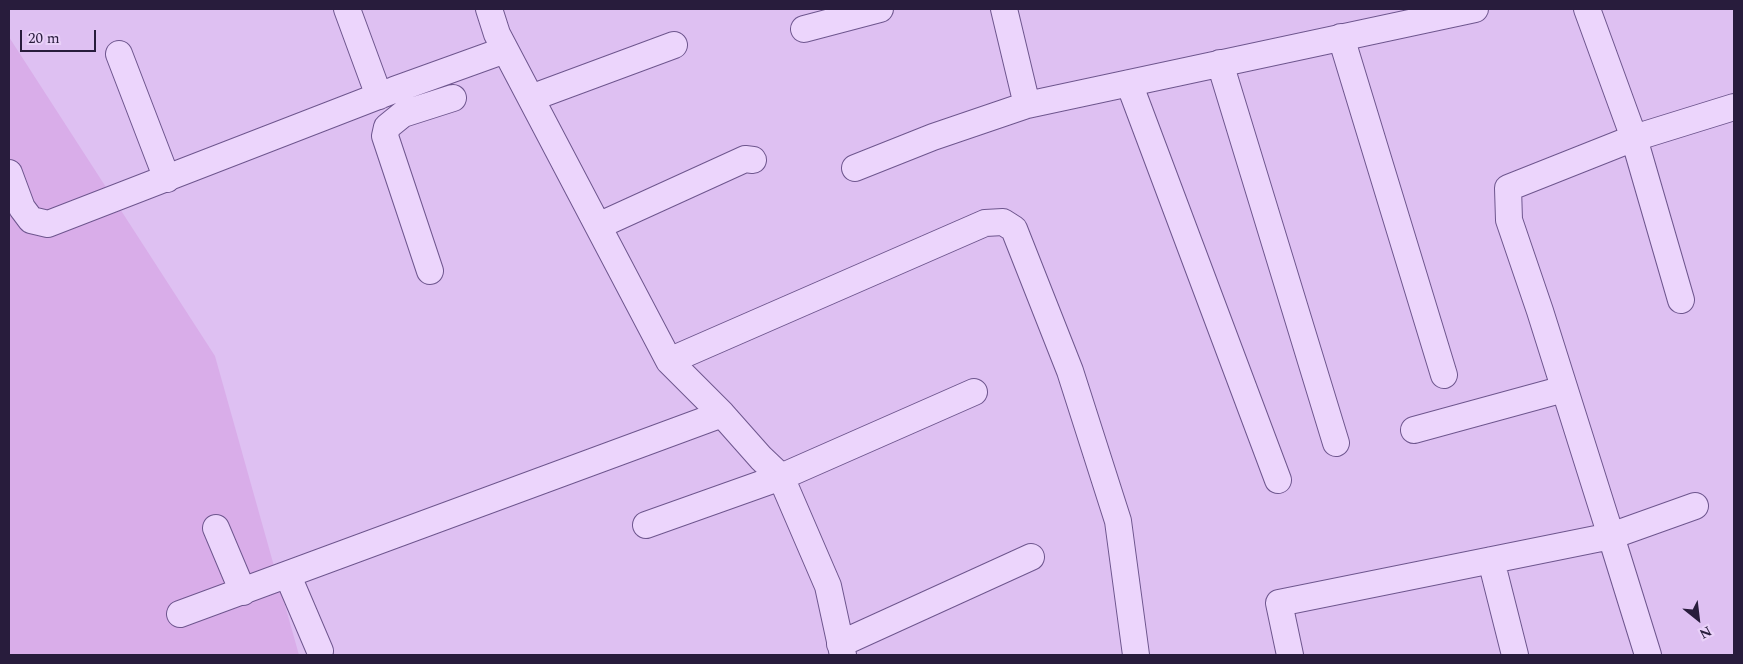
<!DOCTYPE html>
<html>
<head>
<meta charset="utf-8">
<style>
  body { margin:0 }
  #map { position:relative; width:1743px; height:664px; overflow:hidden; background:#dec0f2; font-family:Spectral,serif }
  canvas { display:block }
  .frame { position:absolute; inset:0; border:10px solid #281c3c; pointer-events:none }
  .north { position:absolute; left:1673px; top:594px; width:50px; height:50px; -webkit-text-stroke:4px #e9d1f9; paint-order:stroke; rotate:151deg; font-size:14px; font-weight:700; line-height:20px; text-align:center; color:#281c3c }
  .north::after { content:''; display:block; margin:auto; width:18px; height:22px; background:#281c3c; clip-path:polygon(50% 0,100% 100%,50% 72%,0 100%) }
  .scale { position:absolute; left:20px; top:30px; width:76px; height:22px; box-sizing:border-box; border:2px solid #281c3c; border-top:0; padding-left:6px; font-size:15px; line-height:18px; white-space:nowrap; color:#281c3c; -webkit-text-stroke:4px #e9d1f9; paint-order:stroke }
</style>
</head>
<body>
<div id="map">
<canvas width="1743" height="664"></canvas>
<div class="frame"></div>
<div class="north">N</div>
<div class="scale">20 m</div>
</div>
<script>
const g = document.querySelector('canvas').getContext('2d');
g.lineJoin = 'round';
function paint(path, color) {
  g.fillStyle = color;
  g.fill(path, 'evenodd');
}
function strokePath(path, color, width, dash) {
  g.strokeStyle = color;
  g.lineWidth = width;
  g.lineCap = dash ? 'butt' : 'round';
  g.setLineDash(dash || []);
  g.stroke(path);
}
const farmland = new Path2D(`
  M9 37 215 356 299 655H9Z`);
const minor = new Path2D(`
  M347 9 379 96
  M489 9 497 34 669 361 722 414 761 458 781 477 828 586 843 655
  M1587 9 1634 138 1734 107
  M804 29 880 9
  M1341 37 1444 375
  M119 54 167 179
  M1220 63 1336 443
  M1129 83 1278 480
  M531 98 674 45
  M1027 105 1475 9
  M855 168 933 137 1027 105 1004 9
  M9 173 22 208 31 220 48 224 394 90 505 50
  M598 226 745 159 753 160
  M430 271 385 136 387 127 403 114 453 98
  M669 361 985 223 1003 222 1014 229 1070 371 1118 521 1136 655
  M1414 430 1564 389
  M646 525 781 477 974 392
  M216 528 243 592
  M1491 560 1515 655
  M288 576 320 651
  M180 614 722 414
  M840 644 1031 557
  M1290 655 1279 603 1611 536 1540 311 1509 220 1508 188 1634 138 1681 300
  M1648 655 1611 536 1695 506`);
paint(farmland, '#d9ade9');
strokePath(minor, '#6e568e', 28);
strokePath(minor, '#ecd5fc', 26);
</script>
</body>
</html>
